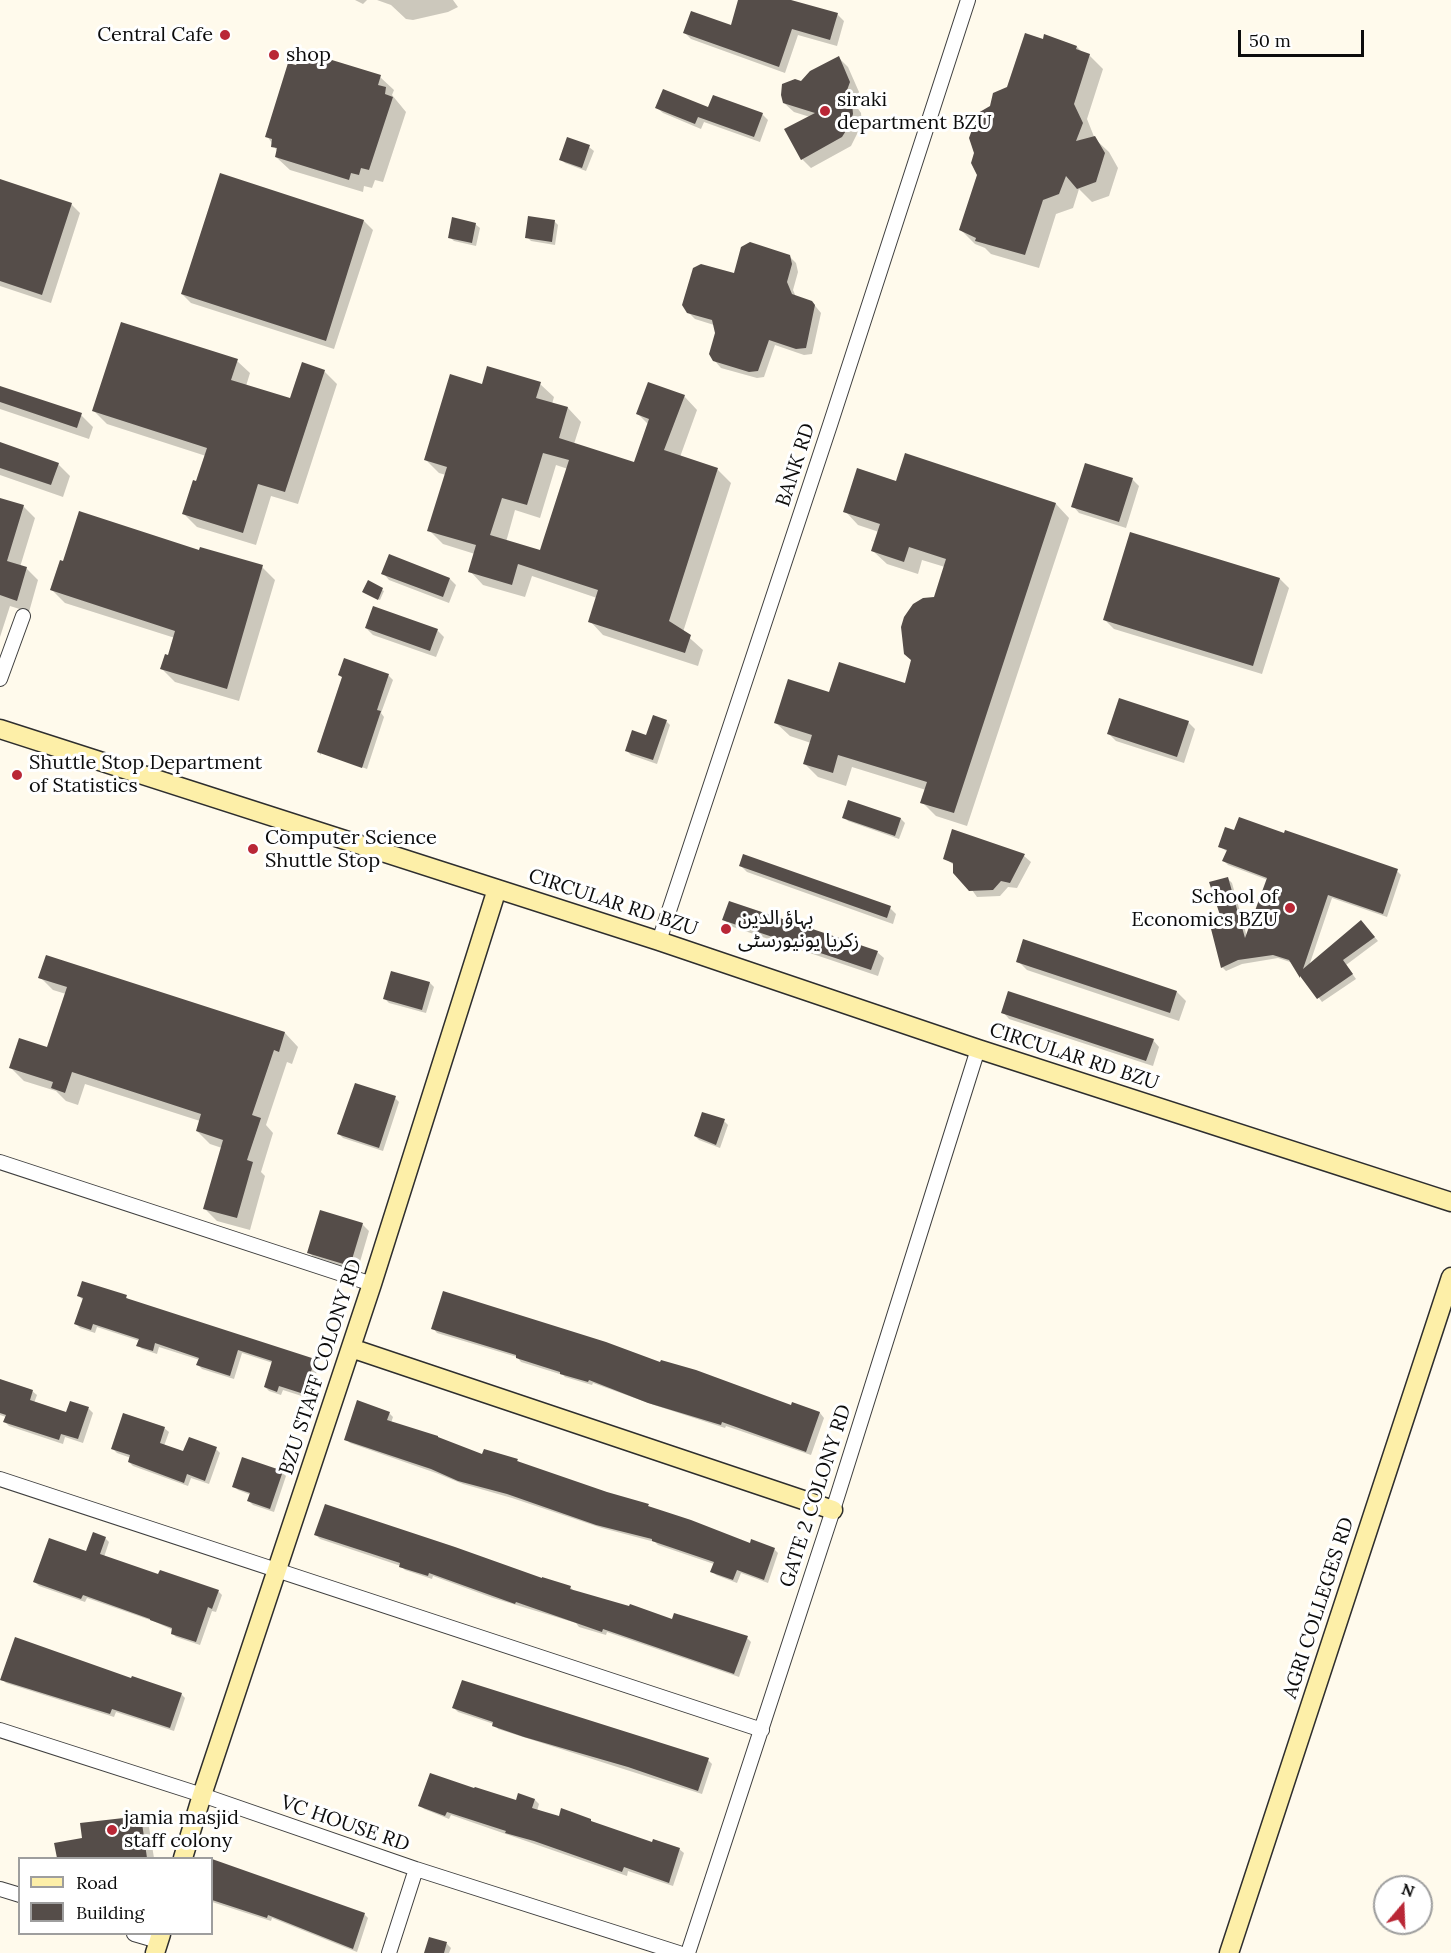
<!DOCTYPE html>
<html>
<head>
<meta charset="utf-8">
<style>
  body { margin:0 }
  #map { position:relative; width:1451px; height:1953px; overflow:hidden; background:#fffaec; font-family:Lora,serif }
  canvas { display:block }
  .legend { position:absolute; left:18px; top:1857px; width:195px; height:78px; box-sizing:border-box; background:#fff; border:2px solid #9e9e9e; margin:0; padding:8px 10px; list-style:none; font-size:18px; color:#0c0c0c }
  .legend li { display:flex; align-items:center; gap:12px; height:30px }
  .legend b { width:30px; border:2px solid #9e9e9e }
  .north { position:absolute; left:1373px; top:1875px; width:60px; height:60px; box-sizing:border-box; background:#fff; border:2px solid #9e9e9e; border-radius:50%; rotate:19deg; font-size:16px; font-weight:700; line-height:24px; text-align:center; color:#0c0c0c }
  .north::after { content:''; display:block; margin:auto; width:21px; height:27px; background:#b92736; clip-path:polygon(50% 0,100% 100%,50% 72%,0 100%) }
  .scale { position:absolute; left:1238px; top:30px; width:126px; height:27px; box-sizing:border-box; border:3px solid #0c0c0c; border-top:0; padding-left:8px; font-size:18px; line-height:21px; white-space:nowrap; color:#0c0c0c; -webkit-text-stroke:4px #fff; paint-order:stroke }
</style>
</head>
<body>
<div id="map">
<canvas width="1451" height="1953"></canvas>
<ul class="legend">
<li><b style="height:8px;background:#fdefa8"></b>Road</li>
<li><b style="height:16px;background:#554d49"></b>Building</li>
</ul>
<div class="north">N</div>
<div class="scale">50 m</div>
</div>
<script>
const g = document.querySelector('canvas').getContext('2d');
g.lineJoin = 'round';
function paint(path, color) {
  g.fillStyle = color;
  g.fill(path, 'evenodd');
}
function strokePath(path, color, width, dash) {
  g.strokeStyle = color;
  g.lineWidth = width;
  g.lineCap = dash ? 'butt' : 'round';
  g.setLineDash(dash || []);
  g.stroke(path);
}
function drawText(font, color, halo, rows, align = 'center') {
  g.font = font + ' Lora,"Noto Sans Arabic",serif';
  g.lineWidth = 6;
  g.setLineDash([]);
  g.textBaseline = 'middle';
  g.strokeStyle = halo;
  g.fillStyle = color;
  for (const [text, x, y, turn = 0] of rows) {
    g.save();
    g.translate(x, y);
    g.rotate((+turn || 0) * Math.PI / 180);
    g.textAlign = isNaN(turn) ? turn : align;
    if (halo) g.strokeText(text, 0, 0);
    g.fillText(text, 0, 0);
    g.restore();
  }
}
const shadow = new Path2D(`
  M355 0H367L363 4Z
  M377 0H453L458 7 448 12 413 20 406 19 391 5Z
  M739 0H785L837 14 844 21 837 46 798 35 785 73 691 39 685 33 732 27Z
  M1044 40 1077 47 1083 53 1089 55 1103 69 1087 119 1095 139 1109 152 1118 168 1109 196 1092 202 1079 189 1073 208 1056 214 1039 268 991 254 985 248 975 244 961 230 978 174 991 107 1008 88Z
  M839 58 848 67 859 92 854 103 861 113 862 124 851 146 811 168 802 159 810 117 794 112 784 103 802 82Z
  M380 77 394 90 392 95 406 112 383 182 375 180 372 188 364 186 363 192 290 170 276 157 278 152 267 136Z
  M657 108 709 109 762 114 768 120 760 142 704 122 701 129 663 113Z
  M568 139 589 147 594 151 586 171 565 163 561 159Z
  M0 181 71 204 80 213 51 303 0 286Z
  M364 221 373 230 334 349 191 303 182 294Z
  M554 221 558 225 555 245 531 241 527 237Z
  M475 224 480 228 476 246 454 241 449 237Z
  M789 256 796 263 798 272 793 290 796 297 812 302 821 313 812 354 804 355 775 345 764 377 757 378 721 368 714 360 717 333 714 325 695 319 688 312 735 275Z
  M237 361 250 373 246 386 291 400 324 371 337 384 298 504 271 496 256 545 197 527 184 514 206 456 107 424 94 411Z
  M540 384 554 397 552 404 568 408 581 422 574 444 635 464 648 424 638 414 684 396 697 410 680 457 718 470 731 483 683 632 703 650 698 666 603 635 590 621 597 598 532 576 525 597 483 585 470 571 475 554 443 544 429 530 446 475 439 473 426 460 483 386ZM556 465 568 469 540 552 506 542 515 510 540 518Z
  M0 388 81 415 93 427 89 439 0 409Z
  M0 444 58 464 70 476 63 497 0 475Z
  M1132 479 1139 486 1126 528 1079 513 1073 506Z
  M897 483 1056 504 1069 518 967 826 936 816 922 802 926 790 852 767 846 786 818 777 804 763 811 743 790 736 776 723 830 694 906 685 945 567 922 560 918 574 887 564 873 551 879 532 858 525 845 511Z
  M0 499 23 506 35 518 20 567 26 568 38 580 29 612 10 606 0 637Z
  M1131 534 1280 579 1289 588 1262 674 1114 629 1105 620Z
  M200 552 262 567 275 580 239 701 175 682 162 669 169 657 175 638 65 603 52 590Z
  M383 573 450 579 456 585 449 603 389 580Z
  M368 582 384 591 380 600 365 593Z
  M366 628 437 630 444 637 436 657 373 635Z
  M345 660 389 676 393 680 381 713 384 717 367 769 321 752V755L318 752 343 678Z
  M666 721 670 725 657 764 631 755 627 751Z
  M1188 722 1195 729 1184 763 1116 741 1109 734Z
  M849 802 901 819 905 823 899 839 848 821 844 817Z
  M953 831 1024 856 1031 862 1017 888 1008 887 1000 896 977 897 955 866 945 858Z
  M1219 846 1397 871 1401 875 1387 917 1332 898 1309 966 1365 926 1378 941 1346 965 1356 979 1322 1002 1293 963 1278 958 1242 964 1226 971 1222 967 1228 879 1232 883 1247 937 1268 880 1228 865 1224 861 1228 852Z
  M740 865 890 908 896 914 893 924 747 872Z
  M724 919 877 952 884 958 878 976 730 926Z
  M47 957 285 1033 298 1047 292 1064 287 1062 266 1125 273 1133 261 1172 265 1176 250 1230 217 1221 204 1208 222 1148 210 1144 197 1131 200 1121 85 1084 78 1105 66 1101 56 1091 24 1081 11 1068 48 1049 66 994 53 990 40 977Z
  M1018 961 1177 992 1186 1001 1179 1021 1027 970Z
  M430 983 434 987 426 1013 389 1003 385 999Z
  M1003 1012 1153 1040 1159 1047 1153 1066 1009 1019Z
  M395 1098 399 1102 383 1151 343 1138 339 1134Z
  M724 1121 728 1125 720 1148 699 1140 695 1136Z
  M362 1224 369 1231 357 1272 316 1259 309 1253Z
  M79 1296 126 1297 130 1301 315 1361 319 1365 308 1398 283 1390 281 1395 269 1391 265 1387 273 1363 242 1353 234 1379 202 1369 198 1365 200 1360 159 1347 157 1354 142 1349 138 1345 140 1341 97 1327 95 1333 80 1328 76 1324 84 1301Z
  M433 1328 792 1407 793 1404 820 1413 824 1418 811 1455 726 1426 725 1428 654 1405 593 1383 592 1385 565 1377 563 1375 521 1362 517 1357 437 1333Z
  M0 1380 32 1391 37 1395 34 1403 67 1413 71 1402 89 1409 93 1413 83 1443 65 1437 63 1444 9 1426 5 1422 6 1417 0 1415Z
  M389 1413 393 1417 391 1423 483 1456 517 1460 521 1464 648 1506 651 1509 751 1545 774 1549 778 1553 768 1583 741 1573 737 1583 716 1575 712 1571 714 1564 658 1545 655 1542 602 1528 512 1498 463 1484 436 1473 350 1443 346 1439Z
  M164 1428 169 1432 164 1446 184 1453 216 1449 220 1453 209 1484 191 1478 188 1486 133 1466 129 1462 131 1458 117 1453 113 1449Z
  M282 1472 286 1476 274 1512 253 1505 249 1501 251 1495 238 1490 234 1486Z
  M316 1535 543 1580 570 1587 575 1592 673 1621 747 1638 751 1642 739 1677 607 1632 606 1635 579 1627 576 1623 493 1598 433 1576 432 1579 405 1570 401 1566 320 1539Z
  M105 1538 109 1542 104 1557 159 1576 218 1591 222 1595 216 1612 212 1611 200 1645 176 1637 172 1633 173 1630 153 1621 87 1598 85 1602 39 1586 35 1582 87 1553Z
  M2 1679 132 1680 181 1694 185 1698 174 1731 116 1712 114 1717 6 1683Z
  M454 1708 708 1760 712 1764 702 1794 498 1729 494 1724 458 1712Z
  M535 1800 539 1804 537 1811 560 1818 590 1820 594 1824 653 1844 679 1849 684 1853 673 1886 628 1871 627 1876 451 1815 449 1819 424 1809 420 1805Z
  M140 1818 149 1827 154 1858H58L55 1844 84 1839Z
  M212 1861 364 1914 368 1918 357 1952 272 1918 271 1921 212 1902Z
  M430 1939 447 1944 451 1948 449 1953H425Z`);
const building = new Path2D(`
  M738 0H791L838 13 830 40 792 29 779 67 683 33 691 11 731 25Z
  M1025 33 1043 39 1044 34 1077 46 1076 49 1090 54 1074 104 1083 123 1076 141 1095 136 1105 153 1096 182 1077 189 1066 176 1059 194 1043 200 1025 255 975 241 976 238 959 230 977 175 971 163 974 153 969 138 978 113 990 106 993 93 1007 87Z
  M309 53 381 75 378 85 386 87 385 94 393 97 369 170 361 168 359 175 351 173 349 180 275 157 277 148 271 147 272 139 265 137 288 63 296 65 300 59 306 61Z
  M839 56 850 82 846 93 852 103 853 114 849 126 842 137 801 160 784 129 815 113 783 103 781 95 782 84 795 79 801 81 810 71Z
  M663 89 708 107 713 95 763 113 754 137 698 117 695 124 655 108Z
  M567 137 590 145 582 168 559 160Z
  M220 173 364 220 326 341 181 294Z
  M0 179 72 203 42 295 0 281Z
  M528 216 555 220 552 242 525 238Z
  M452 217 476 223 472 243 448 238Z
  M750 242 790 255 792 264 787 282 792 294 812 301 815 305 806 348 796 349 769 340 758 371 749 372 713 361 709 354 715 333 712 320 687 313 682 305 693 268 701 264 734 273 741 247Z
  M121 322 238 359 231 380 290 398 302 362 325 370 285 492 258 484 243 533 182 514 193 480 196 481 207 448 92 411Z
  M487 366 541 382 536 398 568 407 559 438 634 462 649 419 636 414 648 382 685 395 664 450 718 468 669 621 691 635 685 653 588 622 598 590 518 564 512 585 468 572 476 545 427 531 447 467 424 460 450 374 482 384ZM543 453 569 460 540 550 490 535 502 498 527 505Z
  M0 386 82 413 77 428 0 402Z
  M0 442 59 463 51 485 0 468Z
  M905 453 1056 503 954 813 920 803 927 782 838 755 833 773 803 764 812 735 774 723 788 679 829 692 839 662 905 683 911 660 904 654 901 627 904 617 913 604 923 598 934 597 946 559 909 547 904 562 871 551 880 524 843 512 857 468 896 481Z
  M1085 463 1133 478 1119 522 1071 507Z
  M0 498 24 505 7 561 27 567 17 601 0 595Z
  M79 511 199 550 200 547 263 565 227 689 160 669 165 654 168 655 175 631 50 590 60 560 63 561Z
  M1130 532 1280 578 1253 666 1103 620Z
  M389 554 450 578 443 597 381 574Z
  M368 580 383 588 378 600 362 592Z
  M373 606 438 629 430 651 365 628Z
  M344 658 389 674 377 710 381 711 362 768 317 752 342 677 338 675Z
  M1119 698 1189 721 1177 757 1107 734Z
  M653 715 667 720 653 760 625 751 632 730 646 735Z
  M848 800 901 818 895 836 842 818Z
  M1239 817 1284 833 1285 830 1398 869 1383 914 1328 895 1303 969 1361 920 1375 937 1343 960 1353 974 1317 999 1300 976V978L1289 960 1273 955 1238 960 1221 968 1210 925 1222 921 1209 882 1228 877 1245 938 1267 878 1222 861 1227 850 1218 847 1225 827 1234 830Z
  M952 829 1025 854 1010 883 1001 881 993 890 969 891 953 873V863L943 859Z
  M743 854 891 906 887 918 739 866Z
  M729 901 878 951 871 970 722 920Z
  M1023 939 1177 991 1170 1013 1016 962Z
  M46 955 285 1032 279 1052 274 1050 252 1115 261 1118 247 1160 253 1162 237 1218 203 1209 223 1140 196 1131 201 1114 72 1072 65 1093 51 1088 53 1082 9 1068 19 1038 47 1047 67 987 38 978Z
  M391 971 430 982 422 1010 383 999Z
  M1008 991 1154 1039 1146 1061 1001 1013Z
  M355 1083 396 1096 379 1148 337 1134Z
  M702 1112 725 1119 716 1145 694 1136Z
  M320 1210 363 1223 350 1266 307 1253Z
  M82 1281 127 1295 126 1298 315 1359 304 1394 279 1386 277 1392 264 1387 272 1361 238 1350 230 1376 196 1365 199 1358 155 1343 153 1351 136 1346 139 1339 93 1324 91 1330 74 1324 83 1298 77 1296Z
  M443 1291 606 1342 660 1362 661 1360 696 1370 791 1405 792 1402 820 1412 806 1452 722 1422 721 1425 648 1403 589 1380 588 1382 560 1374V1372L516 1358V1355L431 1329Z
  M0 1379 33 1390 30 1400 66 1412 70 1401 89 1407 78 1439 61 1434 59 1440 3 1422 6 1415 0 1413Z
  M357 1400 390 1412 387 1420 438 1436V1437L482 1454 484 1449 518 1459 517 1461 607 1492 649 1504 648 1506 691 1520 750 1543 751 1539 775 1548 764 1580 737 1570 733 1580 710 1572 714 1562 652 1541V1539L596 1525 507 1494 458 1481 431 1469 344 1440Z
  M123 1413 165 1427 160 1443 183 1451 189 1437 217 1447 205 1481 187 1474 184 1483 128 1462 130 1455 111 1449Z
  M242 1457 283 1471 270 1509 247 1501 250 1493 232 1487Z
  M325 1504 455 1547 542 1578V1577L571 1586 570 1589 629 1606 630 1604 672 1619 674 1613 748 1636 734 1674 603 1629 602 1632 516 1602 515 1604 429 1573 428 1576 399 1567 400 1563 314 1535Z
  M93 1532 106 1537 100 1554 158 1574 160 1570 219 1590 212 1609 208 1607 196 1642 171 1634 172 1628 150 1620V1619L83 1595 81 1599 33 1582 49 1538 86 1551Z
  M15 1637 131 1678 132 1676 182 1693 170 1728 112 1709 110 1714 0 1680Z
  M462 1680 709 1758 698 1791 628 1767 524 1737 492 1726 493 1722 452 1708Z
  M430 1773 474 1788 475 1787 516 1800 518 1793 535 1799 532 1808 559 1816 561 1808 591 1819V1821L652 1842 653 1839 680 1848 669 1883 624 1867 622 1872 534 1841 505 1833 506 1831 447 1812 445 1816 418 1806Z
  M141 1816 147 1858H57L54 1843 82 1838 80 1823Z
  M212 1859 365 1913 353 1949 268 1915 267 1918 212 1900Z
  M429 1937 447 1942 444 1953H424Z`);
const street = new Path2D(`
  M0 679 23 616
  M659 941 830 425 968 0
  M0 1162 372 1284
  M0 1479 762 1730
  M0 1730 202 1795 416 1869 679 1953
  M0 1889 20 1895
  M134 1934 158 1941
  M389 1953 416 1869
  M688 1953 833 1510 978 1049`);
const secondary = new Path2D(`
  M0 729 659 941 978 1049 1451 1202
  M351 1348 833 1510
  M183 1858 202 1795 372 1284 497 889
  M155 1953 161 1934
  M1229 1953 1451 1277`);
const markers = [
  [225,35,6,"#b92736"],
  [274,55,6,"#b92736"],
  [825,111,6,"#b92736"],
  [17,775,6,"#b92736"],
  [253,849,6,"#b92736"],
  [1290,908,6,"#b92736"],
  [726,929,6,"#b92736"],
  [112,1830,6,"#b92736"]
];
const poiNames = [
  ["Central Cafe",213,35,"right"],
  ["shop",286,55],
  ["siraki",837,100],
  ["department BZU",837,123],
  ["Shuttle Stop Department",29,763],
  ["of Statistics",29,786],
  ["Computer Science",265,838],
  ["Shuttle Stop",265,861],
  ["School of",1278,897,"right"],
  ["Economics BZU",1278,920,"right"],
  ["بہاؤ الدین",738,918],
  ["زکریا یونیورسٹی",738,941],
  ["jamia masjid",124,1818],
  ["staff colony",124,1841]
];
const streetNames = [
  ["BANK RD",796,465,-72],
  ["CIRCULAR RD BZU",613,903,18],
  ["CIRCULAR RD BZU",1074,1057,18],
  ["BZU STAFF COLONY RD",321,1367,-72],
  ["GATE 2 COLONY RD",816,1496,-72],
  ["AGRI COLLEGES RD",1319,1608,-72],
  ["VC HOUSE RD",345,1824,19]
];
paint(shadow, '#0003');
paint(building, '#554d49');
strokePath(street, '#3f3f3f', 16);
strokePath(secondary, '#2e2e2e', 21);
strokePath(street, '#fff', 14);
strokePath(secondary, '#fdefa8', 18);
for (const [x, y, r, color] of markers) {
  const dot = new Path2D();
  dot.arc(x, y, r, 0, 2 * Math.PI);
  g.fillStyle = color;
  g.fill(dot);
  strokePath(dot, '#fff', 2);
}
drawText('20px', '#0c0c0c', '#fff', poiNames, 'left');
drawText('20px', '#0c0c0c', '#fff', streetNames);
</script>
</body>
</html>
